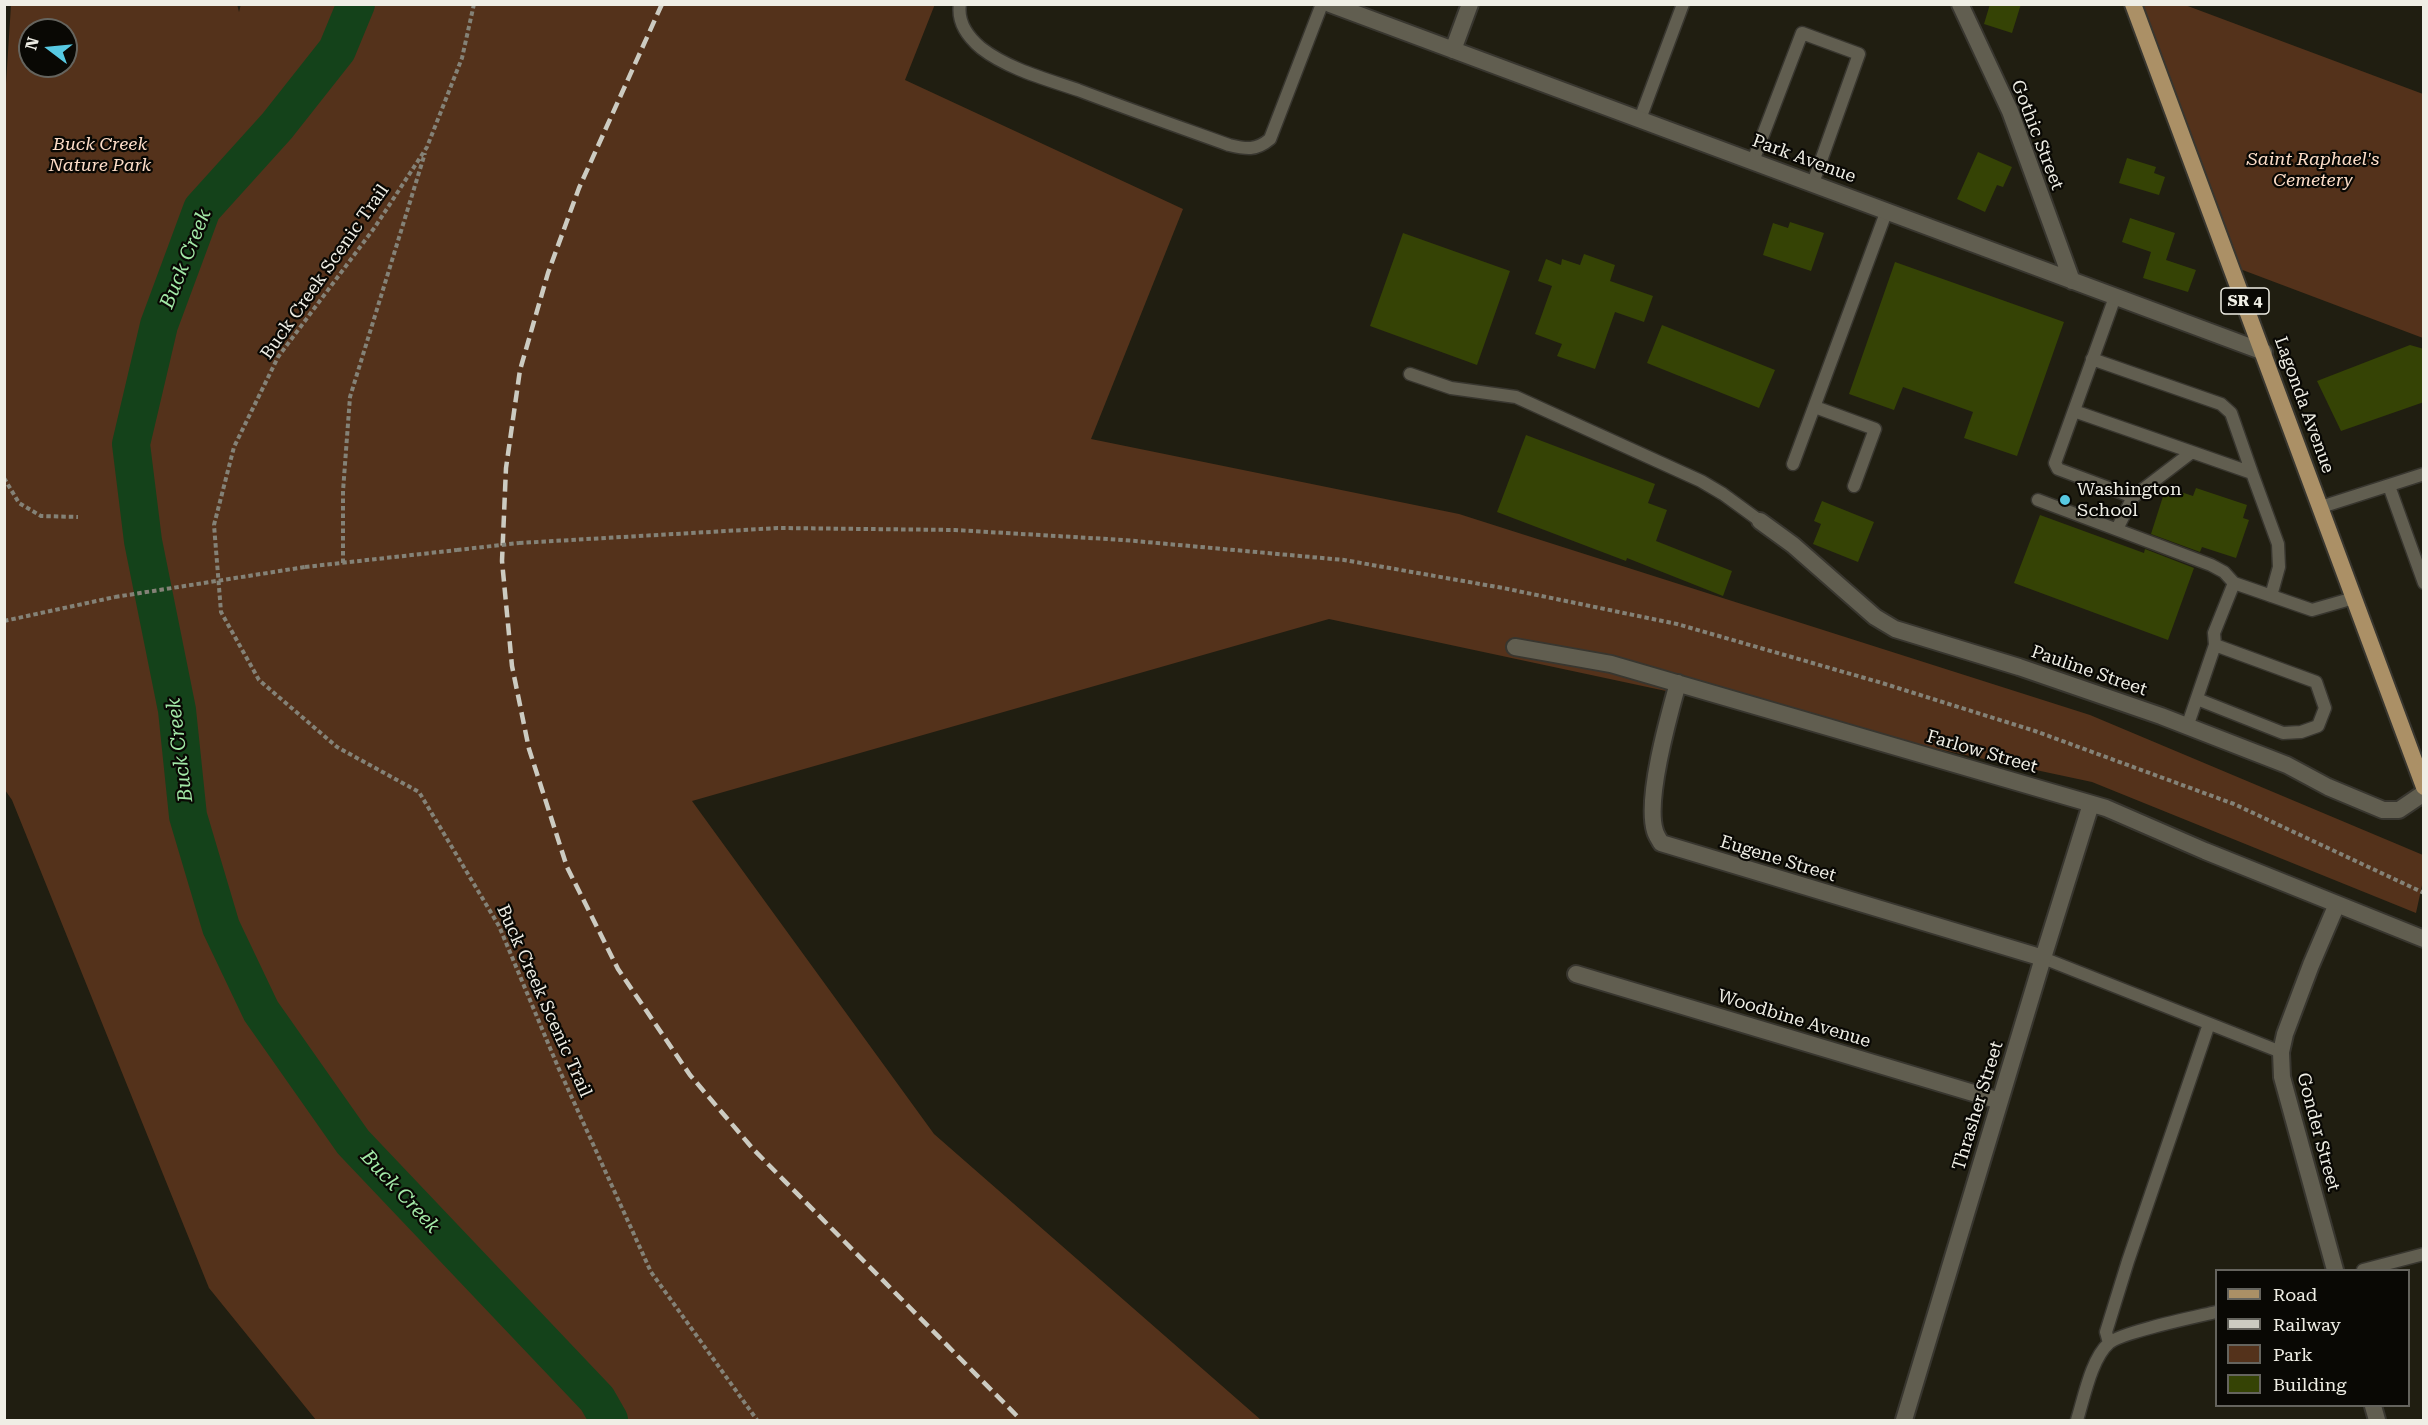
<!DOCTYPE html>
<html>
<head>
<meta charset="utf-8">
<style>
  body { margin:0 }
  #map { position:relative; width:2428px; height:1425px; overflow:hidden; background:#201e11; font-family:"Roboto Serif",serif }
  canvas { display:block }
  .frame { position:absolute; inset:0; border:6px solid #efeee5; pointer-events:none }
  .legend { position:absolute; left:2215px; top:1269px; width:195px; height:138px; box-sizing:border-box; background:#090804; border:2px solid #65645e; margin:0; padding:8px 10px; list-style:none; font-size:18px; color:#efeee5 }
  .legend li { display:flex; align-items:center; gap:12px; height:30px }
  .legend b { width:30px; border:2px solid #65645e }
  .north { position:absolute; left:18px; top:18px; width:60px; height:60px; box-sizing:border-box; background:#090804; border:2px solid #65645e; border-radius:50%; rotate:286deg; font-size:16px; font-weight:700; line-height:24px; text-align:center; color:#efeee5 }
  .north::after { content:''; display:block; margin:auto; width:21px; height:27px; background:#57c9e2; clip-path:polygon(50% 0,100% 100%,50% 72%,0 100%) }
</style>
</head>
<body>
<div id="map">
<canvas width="2428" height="1425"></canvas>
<div class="frame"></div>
<ul class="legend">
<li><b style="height:8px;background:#ab9066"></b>Road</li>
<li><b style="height:8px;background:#cccbc1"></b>Railway</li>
<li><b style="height:16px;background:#54321b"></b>Park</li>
<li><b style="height:16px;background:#354305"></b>Building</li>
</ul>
<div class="north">N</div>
</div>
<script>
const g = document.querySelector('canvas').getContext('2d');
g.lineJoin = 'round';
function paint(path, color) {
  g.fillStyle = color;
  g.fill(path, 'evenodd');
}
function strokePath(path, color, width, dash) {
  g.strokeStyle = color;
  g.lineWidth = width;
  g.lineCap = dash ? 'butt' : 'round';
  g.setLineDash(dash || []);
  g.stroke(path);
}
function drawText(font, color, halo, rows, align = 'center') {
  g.font = font + ' "Roboto Serif",serif';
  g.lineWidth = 4.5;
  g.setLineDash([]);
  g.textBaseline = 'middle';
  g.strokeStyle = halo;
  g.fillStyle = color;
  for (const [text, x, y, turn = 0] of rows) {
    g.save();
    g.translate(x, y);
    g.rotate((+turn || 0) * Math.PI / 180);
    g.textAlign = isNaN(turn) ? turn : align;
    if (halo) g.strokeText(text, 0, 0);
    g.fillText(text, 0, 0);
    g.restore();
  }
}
const green = new Path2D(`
  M237 4 239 12 241 4H935L905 80 1183 209 1091 439 1459 514 2090 715 2423 855 2424 876 2416 913 2092 782 1329 619 692 801 934 1134 1261 1420H316L209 1288 12 800 5 790 4 115 11 5ZM30 30H66V66H30Z
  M2133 5H2185L2423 94V338L2232 266Z`);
const river = new Path2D(`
  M356 4 337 50 277 126 202 209 159 325 131 444 143 541 177 710 188 816 221 927 261 1011 353 1142 597 1399 609 1420`);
const building = new Path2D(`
  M1990 4H2021L2012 33 1984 24Z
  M1978 152 2012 167 2003 187 1997 185 1985 212 1957 199Z
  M2127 158 2156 167 2154 173 2165 177 2159 195 2119 183Z
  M2130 218 2175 233 2166 260 2196 270 2188 292 2143 278 2151 252 2122 242Z
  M1790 222 1824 233 1811 271 1763 255 1773 223 1788 228Z
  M1403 233 1510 271 1477 365 1370 326Z
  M1584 254 1615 265 1610 281 1653 296 1644 322 1615 312 1595 369 1557 356 1562 344 1535 334 1552 286 1538 281 1546 259 1561 265 1562 259 1580 265Z
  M1895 262 2064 322 2017 456 1964 438 1973 412 1903 387 1894 410 1849 394Z
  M1662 325 1775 370 1759 408 1647 363Z
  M2410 345 2424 349V402L2341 431 2317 381Z
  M1526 435 1655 484 1648 503 1667 510 1656 541 1732 571 1723 596 1627 558 1626 561 1497 512Z
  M2166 487 2193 496 2196 488 2247 505 2243 518 2249 520 2236 558 2202 547 2200 552 2151 534Z
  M1822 501 1874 522 1858 562 1813 544 1821 524 1814 521Z
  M2040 515 2144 553 2145 549 2194 568 2168 640 2014 583Z`);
const path = new Path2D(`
  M474 4 462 58 427 147 375 227 278 357 234 447 214 525 221 612 259 680 337 747 419 792 499 926 558 1067 651 1272 757 1420
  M4 478 19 503 41 516 78 517
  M519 543 778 528 955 530 1124 540 1344 560 1503 588 1677 624 1882 683 2035 731 2234 804 2424 893
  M343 563V491L350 397 425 153
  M305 567 457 550
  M4 621 115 597`);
const service = new Path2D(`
  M960 4C957 22 968 37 981 48 1008 69 1046 79 1078 90 1128 109 1179 127 1229 145 1246 149 1256 151 1270 139L1322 4
  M1640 119 1683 4
  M1753 161 1802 33 1859 54 1813 183
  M2115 297 2055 463 2058 469 2133 497
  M2092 359 2221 404 2231 413 2252 473
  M1410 374 1451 388 1516 397 1701 481 1723 494 1760 521
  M1815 407 1875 429 1854 486
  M2074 411 2192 452
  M1793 464 1887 210
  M2389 486 2424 583
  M2038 500 2211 565 2224 572 2234 583 2312 610 2354 598
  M2321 507 2424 474
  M2117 529 2133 497 2192 452 2252 473 2278 544 2279 567 2271 596
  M2215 645 2214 633 2234 583
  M2187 727 2215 645 2316 682 2325 708 2318 726 2301 732 2283 733 2197 699
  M2043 958 2281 1052
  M2363 1270 2424 1254
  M2109 1343 2106 1332 2128 1261 2209 1024
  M2077 1420C2084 1398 2091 1359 2109 1343 2122 1332 2195 1317 2216 1312`);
const minor = new Path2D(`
  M1330 4 2264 352
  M1960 4 2010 111 2072 281
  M1453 50 1470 4
  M1760 521 1793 545 1875 617 1895 629 2019 667 2161 716 2287 765 2328 787 2383 810H2399L2424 793
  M1515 647 1611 664 2106 808 2205 851 2424 939
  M1678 683C1669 715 1645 799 1655 831 1656 835 1659 839 1661 843L2043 958
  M1576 974 2000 1101
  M2335 1270 2282 1077 2281 1052 2285 1034 2311 965 2337 904
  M2373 1406 2377 1420
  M1904 1420 2043 958 2091 804`);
const primary = new Path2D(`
  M2133 4 2424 787`);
const rail = new Path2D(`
  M662 4 579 188 548 273 520 370 506 468 502 561 512 666 529 749 567 867 618 969 690 1075 754 1150 1021 1420`);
const pathBridge = new Path2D(`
  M457 550 519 543
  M115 597 305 567`);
const markers = [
  [2065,500,6,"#57c9e2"]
];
const shields = [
  [2245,301,48]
];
const shieldNames = [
  ["SR 4",2245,301]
];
const streetNames = [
  ["Gothic Street",2037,135,69],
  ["Park Avenue",1804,159,20],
  ["Buck Creek Scenic Trail",325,272,-55],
  ["Lagonda Avenue",2304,405,70],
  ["Pauline Street",2089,671,19],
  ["Farlow Street",1982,752,16],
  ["Eugene Street",1778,859,17],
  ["Buck Creek Scenic Trail",544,1001,66],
  ["Woodbine Avenue",1794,1019,17],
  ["Thrasher Street",1978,1106,-73],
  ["Gonder Street",2318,1132,75]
];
const parkNames = [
  ["Buck Creek",100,145],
  ["Nature Park",100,166],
  ["Saint Raphael's",2313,160],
  ["Cemetery",2313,181]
];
const poiNames = [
  ["Washington",2077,490],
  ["School",2077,511]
];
const waterNames = [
  ["Buck Creek",186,259,-68],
  ["Buck Creek",180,750,-97],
  ["Buck Creek",400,1192,47]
];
paint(green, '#54321b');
strokePath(river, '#14421a', 38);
paint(building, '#354305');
strokePath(service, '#38362f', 15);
strokePath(minor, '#38362f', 20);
strokePath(primary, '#38362f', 20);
strokePath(path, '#848277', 4, [4.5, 3]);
strokePath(service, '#615e50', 12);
strokePath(minor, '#615e50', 16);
strokePath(primary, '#ab9066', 16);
strokePath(rail, '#cccbc1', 4.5, [12, 6]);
strokePath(pathBridge, '#848277', 4, [4.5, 3]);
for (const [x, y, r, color] of markers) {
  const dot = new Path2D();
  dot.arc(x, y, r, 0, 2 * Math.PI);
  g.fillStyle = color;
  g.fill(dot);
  strokePath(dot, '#090804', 2);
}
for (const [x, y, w] of shields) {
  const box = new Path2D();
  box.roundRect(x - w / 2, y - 13, w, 26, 4.5);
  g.fillStyle = '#090804';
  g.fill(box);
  strokePath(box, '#efeee5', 1.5);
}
drawText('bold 16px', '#efeee5', null, shieldNames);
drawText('18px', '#efeee5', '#090804', streetNames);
drawText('italic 18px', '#fdddc8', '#090804', parkNames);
drawText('18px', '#efeee5', '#090804', poiNames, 'left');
drawText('italic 20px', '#a3e9a7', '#090804', waterNames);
</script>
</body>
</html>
